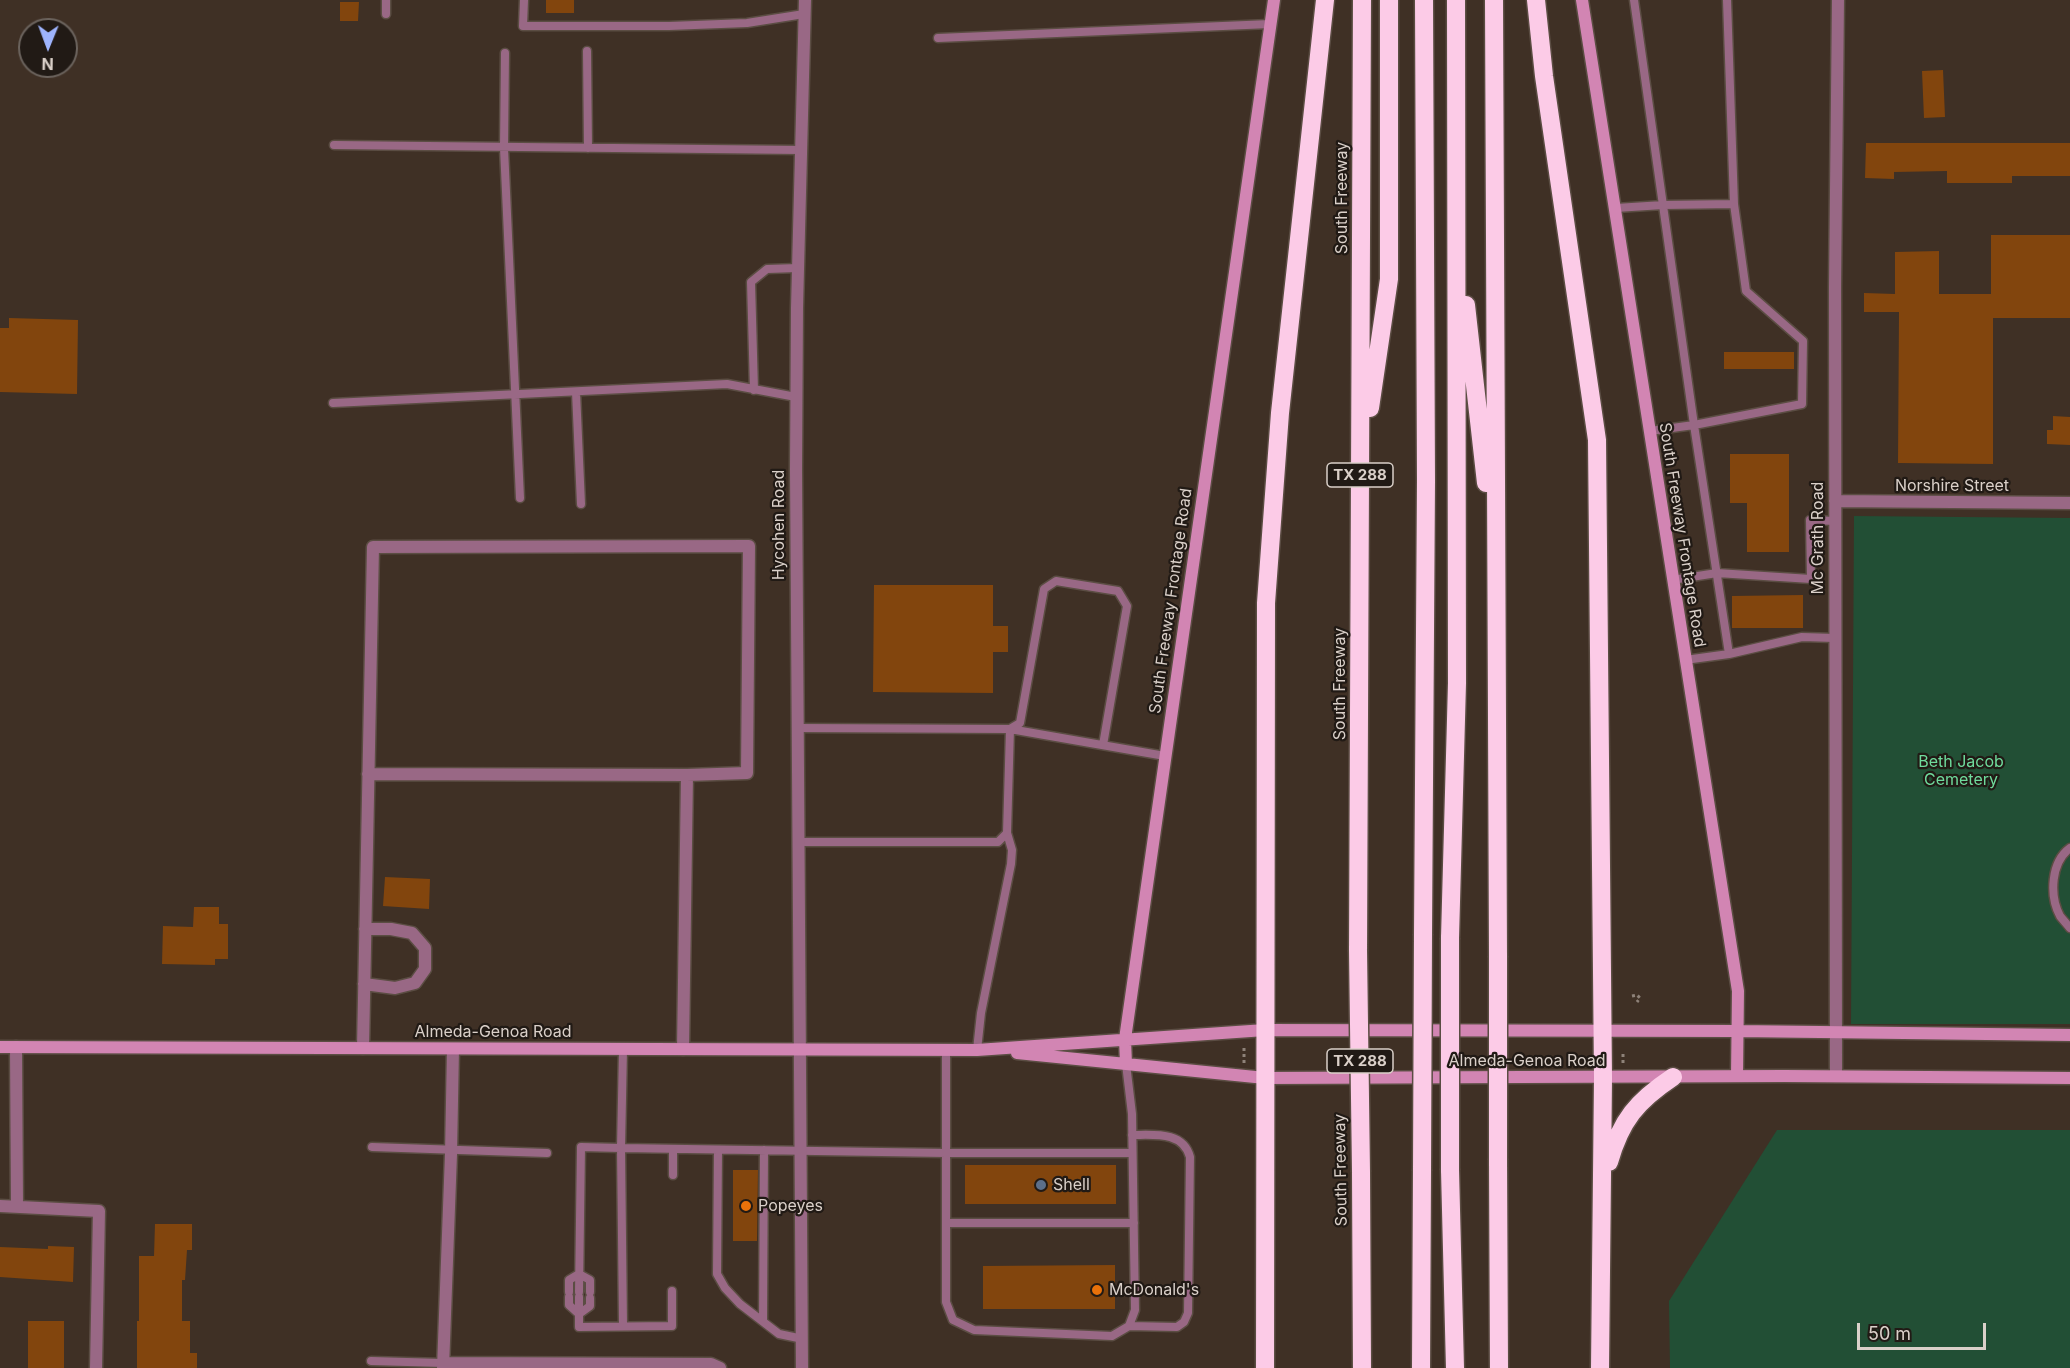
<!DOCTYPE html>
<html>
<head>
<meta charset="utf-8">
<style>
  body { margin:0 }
  #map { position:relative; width:2070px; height:1368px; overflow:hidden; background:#3f3025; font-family:Inter,sans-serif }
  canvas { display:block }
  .north { position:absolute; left:18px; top:18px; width:60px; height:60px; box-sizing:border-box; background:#211a15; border:2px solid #6b635d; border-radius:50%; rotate:181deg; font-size:16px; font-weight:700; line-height:24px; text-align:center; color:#dad0c9 }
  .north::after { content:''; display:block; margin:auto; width:21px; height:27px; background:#9eb4fd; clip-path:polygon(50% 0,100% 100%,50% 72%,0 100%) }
  .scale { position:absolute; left:1857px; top:1323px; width:129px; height:27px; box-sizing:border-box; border:3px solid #dad0c9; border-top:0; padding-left:8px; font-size:18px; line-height:21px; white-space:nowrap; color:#dad0c9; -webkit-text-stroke:4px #211a15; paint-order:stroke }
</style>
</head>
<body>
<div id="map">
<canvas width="2070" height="1368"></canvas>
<div class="north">N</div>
<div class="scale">50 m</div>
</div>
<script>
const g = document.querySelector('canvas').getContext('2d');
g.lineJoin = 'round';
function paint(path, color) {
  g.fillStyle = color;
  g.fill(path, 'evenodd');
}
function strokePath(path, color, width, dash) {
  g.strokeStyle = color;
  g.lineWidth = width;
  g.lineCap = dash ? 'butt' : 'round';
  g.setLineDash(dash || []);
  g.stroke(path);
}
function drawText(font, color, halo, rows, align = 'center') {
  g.font = font + ' Inter,sans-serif';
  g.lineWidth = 4.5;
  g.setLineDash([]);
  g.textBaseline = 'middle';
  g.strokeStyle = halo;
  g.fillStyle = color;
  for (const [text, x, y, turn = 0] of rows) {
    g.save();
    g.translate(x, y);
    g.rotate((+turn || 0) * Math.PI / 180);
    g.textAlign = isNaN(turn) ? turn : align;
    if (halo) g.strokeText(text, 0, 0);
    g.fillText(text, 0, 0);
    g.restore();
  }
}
const green = new Path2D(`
  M1854 516 2070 518V1024H1851Z
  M1777 1130H2070V1368H1670L1669 1301Z`);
const building = new Path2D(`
  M546 0H574V13H546Z
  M340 2H359L358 21H340Z
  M1943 70 1945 117 1924 118 1922 71Z
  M1866 143H2070V176H2012V183H1947V171L1894 172V179L1865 178Z
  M1991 235H2070V318H1993V464L1898 463 1899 312H1864V293L1895 294V252L1939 251V294H1991Z
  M9 318 78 320 77 394 0 392V328H9Z
  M1724 352H1794V369H1724Z
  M2053 416 2070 417V445L2047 444V430H2053Z
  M1730 454H1789V552H1747V503H1730Z
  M874 585H993V626H1008V652H993V693L873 692Z
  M1803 595V628H1732V596Z
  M385 877 430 879 429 909 383 906Z
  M194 907H219V924H228V959H215V965L162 964 163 926 193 927Z
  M965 1165H1116V1204H965Z
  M733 1170H758L757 1241H733Z
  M155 1224H192V1250H187L185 1280H182V1321H190V1353H197V1368H137V1321H139V1256H154Z
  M48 1246 74 1247 73 1282 0 1277V1247L48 1249Z
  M1115 1265V1309H983V1266Z
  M28 1321H64V1368H28Z`);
const path = new Path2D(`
  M1632 996 1637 995 1640 998 1637 1002
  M1623 1054V1064
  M1244 1063V1045`);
const service = new Path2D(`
  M386 0V14
  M524 0 523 26H669L747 23 804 14
  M1634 0 1694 425 1729 654 1685 660
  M1727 0 1734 204
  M938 38 1270 24
  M587 51 588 148
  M505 53 504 148 520 498
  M334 145 801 150
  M1616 208 1663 205 1734 204 1746 291 1803 341 1802 404 1694 425 1650 431
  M754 390 751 282 767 269 798 268
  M576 392 581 504
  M333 403 727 384 796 397
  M1672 580 1717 573 1811 579 1810 520 1835 521
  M1729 654 1802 637 1835 638
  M797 728 1010 729 1165 756
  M798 842H998L1007 833 1010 729 1020 723 1044 589 1056 581 1118 591 1127 606 1103 745
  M2070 848C2051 862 2049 895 2060 916 2063 920 2067 924 2070 928
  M623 1049 621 1148 946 1153H1132
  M946 1050V1302L953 1320 974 1330 1112 1336 1129 1326 1135 1310 1132 1114 1126 1064
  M977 1050 981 1013 1011 864 1012 850 1007 833
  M372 1147 547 1153
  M718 1150 717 1274 725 1288 740 1304 779 1334 803 1339
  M673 1175V1149
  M946 1223H1134
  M569 1292V1280L579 1274 590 1280V1292
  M579 1292 581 1147 621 1148 623 1326
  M569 1297V1305L579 1314 590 1306V1298
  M579 1297V1327L672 1326V1291
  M763 1321 764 1150
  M1129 1326 1177 1327 1184 1322 1188 1313 1190 1157C1183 1131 1154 1135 1132 1135
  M371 1361 443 1363`);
const minor = new Path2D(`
  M1835 501 2070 503
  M368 774 687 775
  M364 984 395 988 415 983 425 969V948L412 933 391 929H365
  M16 1047 17 1206
  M363 1048 373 547 749 546 747 773 687 775 683 1049
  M1836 1076 1835 287 1838 0
  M0 1206 99 1211 96 1368
  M443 1363 711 1364 720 1368
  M443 1368 451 1154 453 1049
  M802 1368 796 469 797 308 805 0`);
const secondary = new Path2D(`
  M1582 0 1738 991 1737 1076
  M0 1047 977 1050 1265 1030 1737 1031 2070 1035
  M1017 1053 1265 1078 1784 1076 2070 1078
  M1126 1064 1125 1039 1274 0`);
const motorway = new Path2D(`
  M1494 0 1498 956
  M1536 0 1544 76 1597 440 1603 1078 1600 1368
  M1466 305 1486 483
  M1370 408 1389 279V0
  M1423 934 1426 480 1424 0
  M1450 938 1457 683 1456 0
  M1358 950 1362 0
  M1498 1160 1499 1368
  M1609 1162C1621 1120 1637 1101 1673 1077
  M1450 1170 1455 1368
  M1361 1172 1362 1368
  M1265 1368 1266 603 1280 413 1325 0
  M1421 1368 1422 1171`);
const motorwayBridge = new Path2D(`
  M1450 938V1170
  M1358 950 1361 1172
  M1498 956V1160
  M1422 1171 1423 934`);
const markers = [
  [1041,1185,6,"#5c6f8a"],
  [746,1206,6,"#e8710a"],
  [1097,1290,6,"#e8710a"]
];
const shields = [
  [1360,475,66],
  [1360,1061,66]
];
const shieldNames = [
  ["TX 288",1360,475],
  ["TX 288",1360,1061]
];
const streetNames = [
  ["South Freeway",1342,198,-90],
  ["Norshire Street",1952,486],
  ["Hycohen Road",779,525,-90],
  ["South Freeway Frontage Road",1682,535,81],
  ["Mc Grath Road",1818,538,-90],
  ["South Freeway Frontage Road",1171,601,-82],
  ["South Freeway",1340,684,-90],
  ["Almeda-Genoa Road",493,1032],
  ["Almeda-Genoa Road",1527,1061],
  ["South Freeway",1341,1170,-91]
];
const parkNames = [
  ["Beth Jacob",1961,762],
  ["Cemetery",1961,780]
];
const poiNames = [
  ["Shell",1053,1185],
  ["Popeyes",758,1206],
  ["McDonald's",1109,1290]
];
paint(green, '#224f35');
paint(building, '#82450d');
strokePath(service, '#5b4d43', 11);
strokePath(minor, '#5b4d43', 15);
strokePath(secondary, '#5b4d43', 15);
strokePath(motorway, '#5b4d43', 21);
strokePath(path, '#8e8279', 3, [3, 3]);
strokePath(service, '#996885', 8);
strokePath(minor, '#996885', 12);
strokePath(secondary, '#d285b3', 12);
strokePath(motorway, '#fccbe7', 18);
strokePath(motorwayBridge, '#5b4d43', 21, []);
strokePath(motorwayBridge, '#fccbe7', 18);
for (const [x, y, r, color] of markers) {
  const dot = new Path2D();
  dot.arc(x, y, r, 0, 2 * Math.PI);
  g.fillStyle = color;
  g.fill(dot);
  strokePath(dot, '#211a15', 2);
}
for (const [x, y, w] of shields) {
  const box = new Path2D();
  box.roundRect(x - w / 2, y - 12, w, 24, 4.5);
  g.fillStyle = '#211a15';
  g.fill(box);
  strokePath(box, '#dad0c9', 1.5);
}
drawText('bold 15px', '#dad0c9', null, shieldNames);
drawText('16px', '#dad0c9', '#211a15', streetNames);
drawText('16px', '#6fdb9c', '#211a15', parkNames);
drawText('16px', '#dad0c9', '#211a15', poiNames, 'left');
</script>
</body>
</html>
